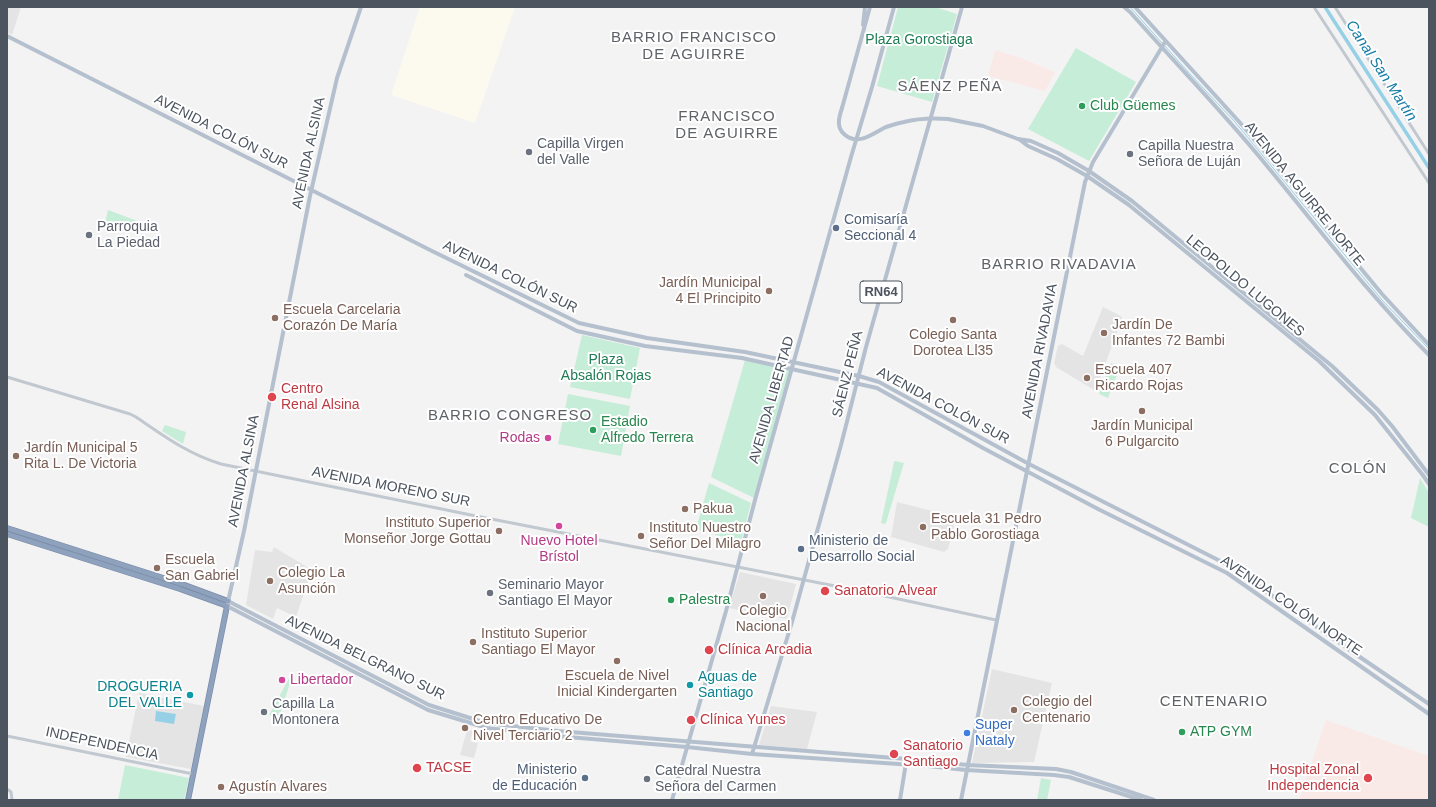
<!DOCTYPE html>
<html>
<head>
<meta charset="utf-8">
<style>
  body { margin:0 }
  #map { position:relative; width:1436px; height:807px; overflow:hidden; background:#f4f3f3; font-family:Arial,sans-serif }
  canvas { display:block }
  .frame { position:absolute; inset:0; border:8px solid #4b545f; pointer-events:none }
</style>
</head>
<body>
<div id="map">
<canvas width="1436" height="807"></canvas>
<div class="frame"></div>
</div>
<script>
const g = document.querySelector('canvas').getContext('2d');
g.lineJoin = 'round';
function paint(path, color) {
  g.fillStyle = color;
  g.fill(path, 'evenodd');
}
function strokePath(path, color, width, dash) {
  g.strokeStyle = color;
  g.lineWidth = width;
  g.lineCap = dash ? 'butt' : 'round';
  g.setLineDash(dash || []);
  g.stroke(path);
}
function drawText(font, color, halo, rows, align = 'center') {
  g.font = font + ' Arial,sans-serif';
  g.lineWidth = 4;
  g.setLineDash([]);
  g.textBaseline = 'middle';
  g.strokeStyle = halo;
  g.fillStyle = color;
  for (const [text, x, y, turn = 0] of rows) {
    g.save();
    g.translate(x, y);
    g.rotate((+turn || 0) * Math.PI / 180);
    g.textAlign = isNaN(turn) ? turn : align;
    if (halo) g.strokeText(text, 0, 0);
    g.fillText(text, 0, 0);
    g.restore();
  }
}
const commercial = new Path2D(`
  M420 7H515L475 123 391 95Z`);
const education = new Path2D(`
  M7 7H21L12 35 7 32Z
  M1103 307 1121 316 1122 319 1096 389 1094 390 1056 367 1054 363 1058 346 1062 344 1083 356Z
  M897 502 956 517 948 549 944 552 891 537Z
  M274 547 312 570 296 617 277 608 273 619 246 605 255 550 272 552Z
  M740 572 796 584 787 619 729 608Z
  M992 669 1052 683 1034 762 972 763Z
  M139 693 204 706 191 769 126 757Z
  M771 706 817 712 807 749 759 745Z
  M467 730 473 731 470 741 478 743 474 758 460 755Z`);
const medical = new Path2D(`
  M995 50 1021 58 1055 72 1045 91 988 76Z
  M1326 720 1429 756V800H1299Z`);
const green = new Path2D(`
  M898 7H935L957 14 932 102 877 86Z
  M1076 48 1136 82 1089 161 1028 129Z
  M108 210 148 225 151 228V229L146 230 105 222Z
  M582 335 640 348 630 399 570 387Z
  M745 360 791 370 754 498 711 477Z
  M1111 363 1120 367 1108 398 1099 394Z
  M568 394 630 406 621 456 558 444Z
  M165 425 186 432 183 444 162 431Z
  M895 461 904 463 886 523 885 524 881 523 894 462Z
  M1420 478 1429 493V527L1411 518Z
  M709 483 751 503 741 542 696 529Z
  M292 673 293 674 279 717 269 715Z
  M125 765 189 778 184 800H118Z
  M1041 778 1051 780 1047 800H1037Z`);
const water = new Path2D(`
  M156 711 176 714 174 724 155 721Z`);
const stream = new Path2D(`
  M1130 7 1162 43
  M1164 45 1190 74 1235 122 1382 300 1429 349`);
const canal = new Path2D(`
  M1325 7 1429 168`);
const minor = new Path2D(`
  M1314 7 1429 183
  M1335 7 1429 154
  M7 377 130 414 136 417C164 436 188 454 221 464L476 516 866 592 996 620
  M7 736 193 774
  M7 789 11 792 12 800`);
const major = new Path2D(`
  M361 7 337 78 310 196 244 531 227 606 428 710 487 728 556 736 687 747 752 754 928 766 966 770 1054 775 1069 777 1141 800
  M1124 7 1130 12C1176 64 1224 113 1267 166 1320 230 1370 296 1429 355
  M1135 7 1243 126 1382 294 1429 345
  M863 25 865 7
  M7 36 432 251 579 323 647 338 745 352 859 376 879 382 1029 464 1230 566 1351 651 1429 704
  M842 108 870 7
  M948 119 983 126 1018 139 1031 141 1058 153 1089 171 1132 201 1332 366 1378 410 1392 426 1429 475
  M1020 140 1028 146 1057 159 1087 176 1129 205 1319 361 1375 415 1422 474 1429 484
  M466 275 577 331 645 346 742 358 877 388 983 448 1098 509 1227 573 1429 714
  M228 601 429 705 486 723 558 731 907 759 968 765 1056 769 1071 772 1154 800
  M752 754 792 622 841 445 866 347 962 7
  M672 800 726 611 755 500 851 157 872 87 894 7
  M900 800 906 763
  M961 800 1085 182 1093 162 1165 42`);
const highway = new Path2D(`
  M7 528 182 584 228 601
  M7 534 180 589 227 606 188 800`);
const majorBridge = new Path2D(`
  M842 108C839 117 836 127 844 134 858 147 873 133 886 127 892 125 898 123 904 122 919 118 933 118 948 119`);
const markers = [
  [1082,106,4,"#2e9e5b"],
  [529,152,4,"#6b7280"],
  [1130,154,4,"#6b7280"],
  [836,228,4,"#5c6f8a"],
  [89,235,4,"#6b7280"],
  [769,291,4,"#8d6e63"],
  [275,318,4,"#8d6e63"],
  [953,320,4,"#8d6e63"],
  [1104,333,4,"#8d6e63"],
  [1087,378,4,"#8d6e63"],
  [272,397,5,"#e0444e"],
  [1142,411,4,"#8d6e63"],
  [593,430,4,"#2e9e5b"],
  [548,438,4,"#d1479c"],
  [16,456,4,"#8d6e63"],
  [685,509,4,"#8d6e63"],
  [559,526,4,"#d1479c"],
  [923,527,4,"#8d6e63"],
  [499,531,4,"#8d6e63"],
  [641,536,4,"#8d6e63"],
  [801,549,4,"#5c6f8a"],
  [157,568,4,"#8d6e63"],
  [270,581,4,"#8d6e63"],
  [825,591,5,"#e0444e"],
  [490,593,4,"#6b7280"],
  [763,596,4,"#8d6e63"],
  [671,600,4,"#2e9e5b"],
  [473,642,4,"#8d6e63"],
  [709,650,5,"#e0444e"],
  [617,661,4,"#8d6e63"],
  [282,680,4,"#d1479c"],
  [690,685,4,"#0f9aa8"],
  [190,695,4,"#0f9aa8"],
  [1014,710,4,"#8d6e63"],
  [264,712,4,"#6b7280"],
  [691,720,5,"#e0444e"],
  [465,728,4,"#8d6e63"],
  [1182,732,4,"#2e9e5b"],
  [967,733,4,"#3f7fe0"],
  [894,754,5,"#e0444e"],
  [417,768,5,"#e0444e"],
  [585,778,4,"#5c6f8a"],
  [1368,778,5,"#e0444e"],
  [647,779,4,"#6b7280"],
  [221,787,4,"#8d6e63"]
];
const shields = [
  [881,292,42]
];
const shieldNames = [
  ["RN64",881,292]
];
const parkNames = [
  ["Plaza Gorostiaga",919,40],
  ["Plaza",606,360],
  ["Absalón Rojas",606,376]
];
const leisureNames = [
  ["Club Güemes",1090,106],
  ["Estadio",601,422],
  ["Alfredo Terrera",601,438],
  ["Palestra",679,600],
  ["ATP GYM",1190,732]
];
const streetNames = [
  ["AVENIDA COLÓN SUR",221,132,27],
  ["AVENIDA ALSINA",309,153,-78],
  ["AVENIDA AGUIRRE NORTE",1304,194,51],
  ["AVENIDA COLÓN SUR",510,277,26],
  ["LEOPOLDO LUGONES",1245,286,40],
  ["AVENIDA RIVADAVIA",1040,351,-79],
  ["SÁENZ PEÑA",848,374,-76],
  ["AVENIDA LIBERTAD",772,400,-74],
  ["AVENIDA COLÓN SUR",943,406,28],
  ["AVENIDA ALSINA",244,471,-79],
  ["AVENIDA MORENO SUR",391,487,11],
  ["AVENIDA COLÓN NORTE",1291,606,34],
  ["AVENIDA BELGRANO SUR",365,658,26],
  ["INDEPENDENCIA",102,744,12]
];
const worshipNames = [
  ["Capilla Virgen",537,144],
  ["del Valle",537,160],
  ["Capilla Nuestra",1138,146],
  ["Señora de Luján",1138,162],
  ["Parroquia",97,227],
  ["La Piedad",97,243],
  ["Seminario Mayor",498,585],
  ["Santiago El Mayor",498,601],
  ["Capilla La",272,704],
  ["Montonera",272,720],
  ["Catedral Nuestra",655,771],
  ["Señora del Carmen",655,787]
];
const serviceNames = [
  ["Comisaría",844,220],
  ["Seccional 4",844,236],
  ["Ministerio de",809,541],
  ["Desarrollo Social",809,557],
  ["Ministerio",577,770,"right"],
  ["de Educación",577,786,"right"]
];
const educationNames = [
  ["Jardín Municipal",761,283,"right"],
  ["4 El Principito",761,299,"right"],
  ["Escuela Carcelaria",283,310],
  ["Corazón De María",283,326],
  ["Jardín De",1112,325],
  ["Infantes 72 Bambi",1112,341],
  ["Colegio Santa",953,335,"center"],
  ["Dorotea Ll35",953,351,"center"],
  ["Escuela 407",1095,370],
  ["Ricardo Rojas",1095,386],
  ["Jardín Municipal",1142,426,"center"],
  ["6 Pulgarcito",1142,442,"center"],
  ["Jardín Municipal 5",24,448],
  ["Rita L. De Victoria",24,464],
  ["Pakua",693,509],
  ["Escuela 31 Pedro",931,519],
  ["Pablo Gorostiaga",931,535],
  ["Instituto Superior",491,523,"right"],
  ["Monseñor Jorge Gottau",491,539,"right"],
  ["Instituto Nuestro",649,528],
  ["Señor Del Milagro",649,544],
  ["Escuela",165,560],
  ["San Gabriel",165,576],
  ["Colegio La",278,573],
  ["Asunción",278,589],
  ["Colegio",763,611,"center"],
  ["Nacional",763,627,"center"],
  ["Instituto Superior",481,634],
  ["Santiago El Mayor",481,650],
  ["Escuela de Nivel",617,676,"center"],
  ["Inicial Kindergarten",617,692,"center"],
  ["Colegio del",1022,702],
  ["Centenario",1022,718],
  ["Centro Educativo De",473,720],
  ["Nivel Terciario 2",473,736],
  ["Agustín Alvares",229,787]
];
const healthNames = [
  ["Centro",281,389],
  ["Renal Alsina",281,405],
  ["Sanatorio Alvear",834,591],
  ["Clínica Arcadia",718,650],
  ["Clínica Yunes",700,720],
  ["Sanatorio",903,746],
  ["Santiago",903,762],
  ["TACSE",426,768],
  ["Hospital Zonal",1359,770,"right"],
  ["Independencia",1359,786,"right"]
];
const hotelNames = [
  ["Rodas",540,438],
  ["Nuevo Hotel",559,541,"center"],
  ["Brístol",559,557,"center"],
  ["Libertador",290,680,"left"]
];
const cultureNames = [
  ["Aguas de",698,677],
  ["Santiago",698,693],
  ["DROGUERIA",182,687,"right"],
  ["DEL VALLE",182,703,"right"]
];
const shopNames = [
  ["Super",975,725],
  ["Nataly",975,741]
];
const neighbourhoodNames = [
  ["BARRIO FRANCISCO",694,38],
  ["DE AGUIRRE",694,55],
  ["SÁENZ PEÑA",950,87],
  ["FRANCISCO",727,117],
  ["DE AGUIRRE",727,134],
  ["BARRIO RIVADAVIA",1059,265],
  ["BARRIO CONGRESO",510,416],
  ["COLÓN",1358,469],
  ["CENTENARIO",1214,702]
];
const waterNames = [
  ["Canal San Martín",1381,71,57]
];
paint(commercial, '#fcf9ef');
paint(education, '#e5e4e4');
paint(medical, '#faeae7');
paint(green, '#c6edd8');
paint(water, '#96d0e7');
strokePath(stream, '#96d0e7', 1);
strokePath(canal, '#96d0e7', 3.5);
strokePath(highway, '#798ca8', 6);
strokePath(minor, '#c1c8d0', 3);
strokePath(major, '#b5c0ce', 4);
strokePath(highway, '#8ea1bd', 4.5);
strokePath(majorBridge, '#b5c0ce', 4);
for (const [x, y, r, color] of markers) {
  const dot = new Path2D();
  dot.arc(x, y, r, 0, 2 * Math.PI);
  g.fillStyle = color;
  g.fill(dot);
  strokePath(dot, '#fff', 1.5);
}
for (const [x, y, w] of shields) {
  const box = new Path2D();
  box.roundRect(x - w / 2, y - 11, w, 22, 3);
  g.fillStyle = '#fff';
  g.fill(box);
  strokePath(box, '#4b545f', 1);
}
drawText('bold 13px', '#4b545f', null, shieldNames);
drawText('14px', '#1f7d55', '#fff', parkNames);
drawText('14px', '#27864d', '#fff', leisureNames, 'left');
drawText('14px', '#4b545f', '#fff', streetNames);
drawText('14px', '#5b616d', '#fff', worshipNames, 'left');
drawText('14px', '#4e5e75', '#fff', serviceNames, 'left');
drawText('14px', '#785e54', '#fff', educationNames, 'left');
drawText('14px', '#be3a42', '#fff', healthNames, 'left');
drawText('14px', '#b23c85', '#fff', hotelNames, 'right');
drawText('14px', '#0d838f', '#fff', cultureNames, 'left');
drawText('14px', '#366cbe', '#fff', shopNames, 'left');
g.letterSpacing = '1px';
drawText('15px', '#5f6267', '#fff', neighbourhoodNames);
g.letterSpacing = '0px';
drawText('italic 15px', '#177da6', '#fff', waterNames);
</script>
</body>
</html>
